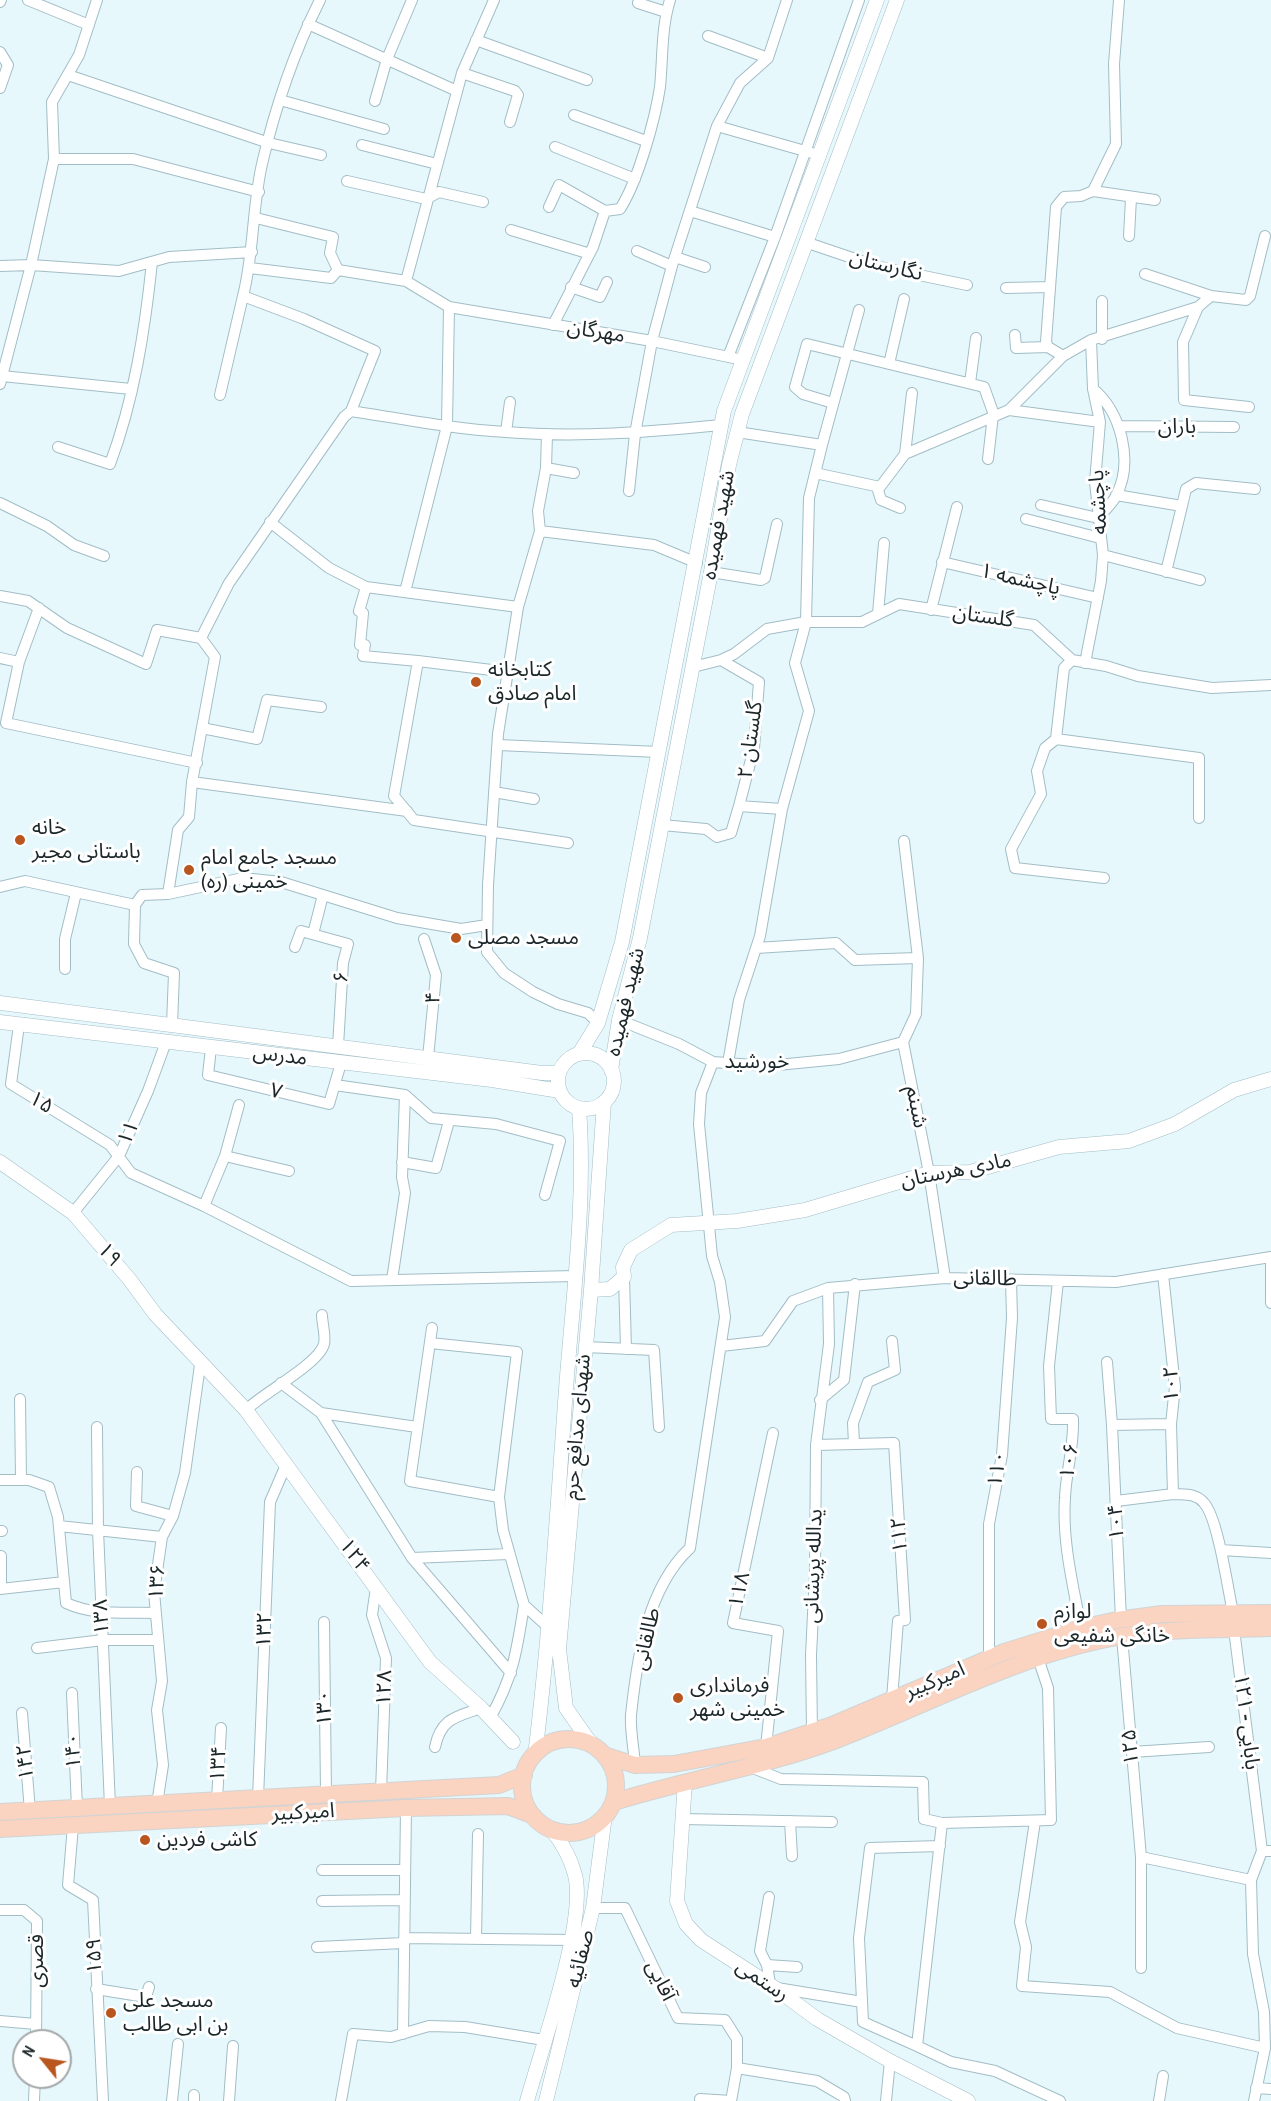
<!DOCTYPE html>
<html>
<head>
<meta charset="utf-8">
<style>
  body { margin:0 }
  #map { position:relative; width:1271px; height:2101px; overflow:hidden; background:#e7f8fd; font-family:"Archivo Narrow",sans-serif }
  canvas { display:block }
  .north { position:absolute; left:12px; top:2029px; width:60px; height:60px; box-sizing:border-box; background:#fff; border:2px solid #a4a8a9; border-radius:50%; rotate:300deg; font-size:16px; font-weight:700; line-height:24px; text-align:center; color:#1b2629 }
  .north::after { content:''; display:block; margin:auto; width:21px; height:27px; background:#b9561f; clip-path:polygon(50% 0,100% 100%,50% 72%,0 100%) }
</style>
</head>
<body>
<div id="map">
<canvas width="1271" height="2101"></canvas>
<div class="north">N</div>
</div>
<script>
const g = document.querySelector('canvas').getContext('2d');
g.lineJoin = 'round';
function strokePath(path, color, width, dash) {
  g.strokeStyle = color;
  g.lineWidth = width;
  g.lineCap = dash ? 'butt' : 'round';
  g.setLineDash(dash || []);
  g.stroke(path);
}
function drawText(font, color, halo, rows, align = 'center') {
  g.font = font + ' "Archivo Narrow","Noto Sans Arabic",sans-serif';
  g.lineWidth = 6;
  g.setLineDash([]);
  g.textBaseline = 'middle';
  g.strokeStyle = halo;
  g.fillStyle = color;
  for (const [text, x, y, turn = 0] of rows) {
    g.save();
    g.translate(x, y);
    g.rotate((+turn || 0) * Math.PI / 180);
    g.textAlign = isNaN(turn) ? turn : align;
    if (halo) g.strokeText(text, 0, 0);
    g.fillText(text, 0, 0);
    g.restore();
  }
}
const street = new Path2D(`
  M28 0 89 25
  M320 0C294 52 275 108 262 164 252 208 254 253 243 296L304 319 375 351 351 411
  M0 2 1 0
  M638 3 666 12
  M308 24 457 91
  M708 36 768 58
  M476 40 587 80
  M0 52 8 65 0 88
  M462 73 515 91 518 95 510 122
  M68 75 269 143 321 155
  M280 100 384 129
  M375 101 387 59 412 0
  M574 115 646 141
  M717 126 812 153
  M362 145 437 164
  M555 147 635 179
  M54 159H133L259 192
  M347 181 426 199 439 192 483 202
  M1093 191 1155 200
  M549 207 559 185 605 211
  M690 211 775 237
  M256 218 333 237 330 253 338 270
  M511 230 587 253
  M1129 236 1131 198
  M805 242 876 266 967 285
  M637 251 672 266
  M675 257 705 267
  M0 266 31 265 54 159 52 102 79 55 97 0
  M250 268 331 278 338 270 406 281
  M1145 274 1211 296 1246 300 1250 296 1265 236
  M571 287 600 297 607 282
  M1006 288 1050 287
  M1102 301V339
  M449 307 652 341 743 360
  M1198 307 1183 342 1184 400 1249 407
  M553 325 593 247 605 211 620 209C638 181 655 120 660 87 663 57 661 29 670 0
  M1015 335 1016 348 1048 347
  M1063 356 1048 347 1046 342 1056 207 1064 197 1081 196 1093 191 1116 144 1114 64 1119 0
  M728 357 775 237 859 0
  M889 364 904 299
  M2 376 131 389
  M970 383 976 338
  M0 384 31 265 119 271 169 257 252 252
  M220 395 243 296
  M833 403 803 394 795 387 807 344 984 387 994 415
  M1009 410 1100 422
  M1119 426 1234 427
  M506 432 510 402
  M547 434 546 468 538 511 540 531 518 607 498 734 488 885 487 952 504 973 533 992 558 1004 588 1013 598 1023
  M822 445 859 310
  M58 447 110 464C134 400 145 330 152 262
  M905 454 912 393
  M988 459 993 415
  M546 468 574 473
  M815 473 880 487 905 454 1009 410 1063 356 1091 340 1198 307 1211 296
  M877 487 881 500 900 508
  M629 491 635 434 652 341 672 266 717 126 740 83 768 58 787 0
  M1116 495 1182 506 1166 572
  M0 503 47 526 74 545 104 556
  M1041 505 1098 518C1104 511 1112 504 1116 496 1134 462 1121 411 1093 389
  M1182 506 1186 489 1196 483 1255 489
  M1026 519 1100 538
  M270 522 329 568 366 587 518 607
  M540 531 654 545 697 563
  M1103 555 1200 580
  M942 562 1098 598
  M711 572 761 580 765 578 777 524
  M366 587 359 611 363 613 360 645H365L363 656 418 661
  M405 592 447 426 449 307 406 281 462 73 494 0
  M0 596 28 601 67 628 146 664 157 630 201 638
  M931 610 957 507
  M878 614 884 543
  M0 658 19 662 6 723 197 763
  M721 660 759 682 754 748 739 806
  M1072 660 1064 668 1056 739 1045 748 1037 771 1041 794 1011 849 1015 868 1104 878
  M19 662 39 608
  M1085 663 1101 581 1103 555 1095 482 1100 422 1093 389 1091 340
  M693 667 721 660 734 654 767 629 806 622H862L899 604 1034 625 1072 660 1106 666 1138 676 1212 688 1271 685
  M508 672 418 661 394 796 414 820 568 843
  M202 728 257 739 267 700 321 707
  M1056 739 1199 758V818
  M498 745 659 752
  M192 782 407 811
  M494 792 534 799
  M662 825 706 829 717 837 731 833 739 806 782 809
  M0 887 25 881 135 905
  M168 894 178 830 189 817 192 782 215 657 201 638 229 583 344 417 351 411C402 419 454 429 506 432 578 438 650 432 721 425
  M135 905 142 895 168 894 243 878 281 882 397 918 461 929 487 925
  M135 905 134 944 144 963 174 973 172 1025
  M313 934 323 895
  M424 939 436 975 428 1058
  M295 947 301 931 348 944 343 963 338 1046
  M756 948 836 943 855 960 918 958
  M65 969V939L76 893
  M619 1020 679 1044 713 1062 767 1066 839 1059 903 1042
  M19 1025 11 1084 110 1145 131 1173 204 1206 351 1281 575 1276
  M903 1042 929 1173 945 1278
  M903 1042 916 1014 918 958 904 841
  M211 1048 208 1075 329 1104 341 1063
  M728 1063 739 1000 760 936 782 809 809 711 795 663 806 622 809 498 822 445 737 432
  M335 1085 405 1095 431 1118 496 1124 560 1141 545 1195
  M225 1156 289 1171
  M402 1162 436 1168 449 1121
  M204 1206 225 1156 239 1105
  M73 1213 119 1156 148 1091 166 1042
  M1271 1257V1303
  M1163 1274 1175 1387 1171 1424 1173 1494C1185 1495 1196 1493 1204 1503 1218 1518 1228 1590 1233 1613
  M624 1277 626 1349
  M392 1280 405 1193 402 1177 405 1095
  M1058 1281 1049 1366 1051 1419H1073C1074 1449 1066 1470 1065 1498 1062 1541 1073 1585 1081 1628
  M432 1328 410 1481 499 1497
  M430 1343 517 1352 499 1497 503 1530 524 1605 548 1627
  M721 1346 765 1341 793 1301 828 1288 945 1278 1116 1282 1271 1257
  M585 1347 654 1350 659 1427
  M1107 1362 1112 1425 1171 1424
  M281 1383 321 1413 412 1558 511 1673
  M20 1399 21 1480
  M820 1400 844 1380 855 1284
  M246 1410C263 1393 319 1364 324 1344 326 1336 322 1323 322 1315
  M321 1413 417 1427
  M1112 1425 1121 1619
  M97 1427 98 1530 110 1806
  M854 1444 853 1423 868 1382 895 1370 892 1341
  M816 1445 894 1443 905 1620 898 1621 892 1699
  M137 1472 136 1506 173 1516
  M0 1480H29L49 1487 58 1517 66 1603C94 1616 126 1612 156 1613
  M1116 1501 1173 1494
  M59 1526 162 1537
  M0 1531H2
  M1221 1550 1271 1553
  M1 1556V1588
  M412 1558 509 1554
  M376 1588 372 1615 386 1658 381 1791
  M0 1589 64 1582
  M324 1622 326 1794
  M1234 1629 1262 1851
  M1122 1637 1141 1857 1251 1880
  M37 1648 103 1640H157
  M1038 1658 1048 1688 1051 1820 942 1823 917 2046 951 2062 995 2071 1060 2101
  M989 1659V1524L1002 1455 1012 1318 1011 1280
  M72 1693 77 1808
  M22 1713 30 1811
  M490 1718C513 1678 517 1650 524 1605
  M812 1733 811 1655 815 1573 816 1445 829 1344 828 1288
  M435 1747C441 1718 456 1717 481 1708
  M766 1747 778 1631 733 1623 773 1433
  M1132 1752 1209 1747
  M635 1765C634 1749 630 1731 631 1715 637 1658 647 1588 690 1548L725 1317 720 1282 712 1256 699 1124 701 1093 713 1062
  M750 1767 781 1779 923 1782 924 1819 942 1823
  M258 1798 270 1502 286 1465
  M217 1800 221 1728
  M157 1804 163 1765 157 1710 162 1681 154 1592 162 1537 173 1516 185 1473 200 1365
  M683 1819 832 1822
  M790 1821 792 1856
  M1035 1821 1020 1922 1026 1947 1022 1986 1110 1992 1177 2028 1265 2048
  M73 1826 68 1885 93 1900 103 2101
  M322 1870H405
  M322 1901 405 1900
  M593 1908H625L678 2018 725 2020 737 2039V2068L817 2081 844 2097 845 2101
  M0 1910H24L37 1921 36 2041
  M404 1938 571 1940
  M476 1939 478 1834
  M317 1947 404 1943
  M767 1965 760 1951 769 1897
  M1141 1968V1857
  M770 1984 767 1965 797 1967
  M777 1988 862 2002
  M96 1989 146 1997 149 1987
  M0 2021 36 2024
  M403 2034 406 1808
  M917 2046 863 2022 859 1938 870 1848 940 1846
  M1256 2088 1271 2089
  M700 2099 731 2101 737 2068
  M34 2101 35 2077
  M172 2101 178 2044
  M194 2101V2095
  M229 2101 233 2046
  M341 2101 353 2034 391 2037 429 2026 465 2027 544 2040
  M886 2101 890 2061
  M1159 2101 1163 2076
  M1254 2101 1265 2048 1264 2012 1253 1954 1251 1880 1262 1851H1271`);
const secondary = new Path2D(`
  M0 1003 542 1073H559
  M0 1022 492 1080 560 1091
  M558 1081a28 28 0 1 1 56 0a28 28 0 1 1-56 0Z
  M579 1054 598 1023 622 942 724 411 877 0
  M611 1070 619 1020 640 938 711 572 729 465 742 414 897 0
  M0 1162 73 1213 130 1280 155 1314 246 1410 430 1662 481 1708 513 1742
  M591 1290 610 1289 624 1277 623 1267 631 1250 671 1225 737 1221 805 1210 929 1173 970 1172 1059 1147 1129 1141 1175 1124 1234 1090 1271 1079
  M592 1745 566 1708 559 1649 591 1290 604 1102
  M535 1755C550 1634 557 1511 566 1389 573 1296 586 1200 579 1108
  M685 1782 677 1901 686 1924 701 1940 775 1988 817 2019 890 2061 968 2101
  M527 2101C541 2050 587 1921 575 1875 571 1859 562 1843 552 1830
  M546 2101 593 1908 605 1815`);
const primary = new Path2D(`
  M522 1786a47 47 0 1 1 94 0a47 47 0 1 1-94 0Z
  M604 1755 635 1765 674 1764 766 1747 832 1725 1004 1652 1081 1628 1117 1620 1162 1614 1271 1613
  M614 1802C688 1779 764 1767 836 1740 929 1704 1018 1655 1117 1637 1168 1628 1220 1630 1271 1628
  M0 1812 499 1785 524 1775
  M0 1829 406 1808 508 1806 532 1815`);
const markers = [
  [476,682,6,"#b9561f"],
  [20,840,6,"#b9561f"],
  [189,870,6,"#b9561f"],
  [456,938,6,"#b9561f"],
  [1042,1624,6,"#b9561f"],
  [678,1698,6,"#b9561f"],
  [145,1840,6,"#b9561f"],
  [111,2013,6,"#b9561f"]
];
const streetNames = [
  ["نگارستان",886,266,14],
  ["مهرگان",596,332,9],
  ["باران",1177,427],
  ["پاچشمه",1099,502,-93],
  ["شهید فهمیده",719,525,-80],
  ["پاچشمه ۱",1020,580,13],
  ["گلستان",983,617,8],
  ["گلستان ۲",751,740,-82],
  ["۶",342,977,-86],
  ["۴",434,998,-85],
  ["شهید فهمیده",626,1002,-77],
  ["مدرس",280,1056,7],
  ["خورشید",757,1062],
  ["۷",276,1092,14],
  ["۱۵",41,1103,31],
  ["شبنم",916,1107,79],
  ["۱۱",129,1133,-66],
  ["مادی هرستان",956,1171,-11],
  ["۱۹",109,1255,49],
  ["طالقانی",985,1279,1],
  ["۱۰۲",1172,1384,-91],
  ["شهدای مدافع حرم",578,1427,-85],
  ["۱۰۶",1070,1461,-82],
  ["۱۱۰",998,1469,-81],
  ["۱۰۴",1117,1522,-93],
  ["۱۱۲",900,1535,-94],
  ["۱۲۴",354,1556,54],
  ["یدالله پریشانی",814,1566,-88],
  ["۱۳۶",158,1582,-86],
  ["۱۱۸",740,1590,-77],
  ["۱۳۸",102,1617,-93],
  ["۱۳۲",265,1630,-88],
  ["طالقانی",647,1639,-77],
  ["امیرکبیر",935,1681,-23],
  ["۱۲۸",385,1688,-88],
  ["۱۳۰",325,1708,-91],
  ["بابایی - ۱۲۱",1246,1722,83],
  ["۱۲۵",1131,1747,-95],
  ["۱۴۰",74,1751,-92],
  ["۱۴۲",26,1762,-95],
  ["۱۳۴",219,1764,-87],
  ["امیرکبیر",303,1813,-3],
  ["۱۵۹",95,1956,-92],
  ["صفائیه",581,1959,-76],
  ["قصری",37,1961,-90],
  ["آقایی",660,1981,64],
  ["رستمی",762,1981,34]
];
const poiNames = [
  ["کتابخانه",488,670],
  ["امام صادق",488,694],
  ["خانه",32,828],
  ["باستانی مجیر",32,852],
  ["مسجد جامع امام",201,858],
  ["خمینی (ره)",201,882],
  ["مسجد مصلی",468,938],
  ["لوازم",1054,1612],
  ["خانگی شفیعی",1054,1636],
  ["فرمانداری",690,1686],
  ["خمینی شهر",690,1710],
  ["کاشی فردین",157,1840],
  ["مسجد علی",123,2001],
  ["بن ابی طالب",123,2025]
];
strokePath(street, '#a2bdc6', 12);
strokePath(secondary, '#a2bdc6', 15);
strokePath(primary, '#d1d4d4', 18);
strokePath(street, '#fff', 10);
strokePath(secondary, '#fff', 14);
strokePath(primary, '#fbd3c1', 16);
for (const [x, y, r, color] of markers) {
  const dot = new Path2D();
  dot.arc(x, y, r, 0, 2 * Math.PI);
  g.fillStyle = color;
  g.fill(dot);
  strokePath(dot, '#fff', 2);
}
drawText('21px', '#1b2629', '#fff', streetNames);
drawText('21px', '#1b2629', '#fff', poiNames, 'left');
</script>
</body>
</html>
